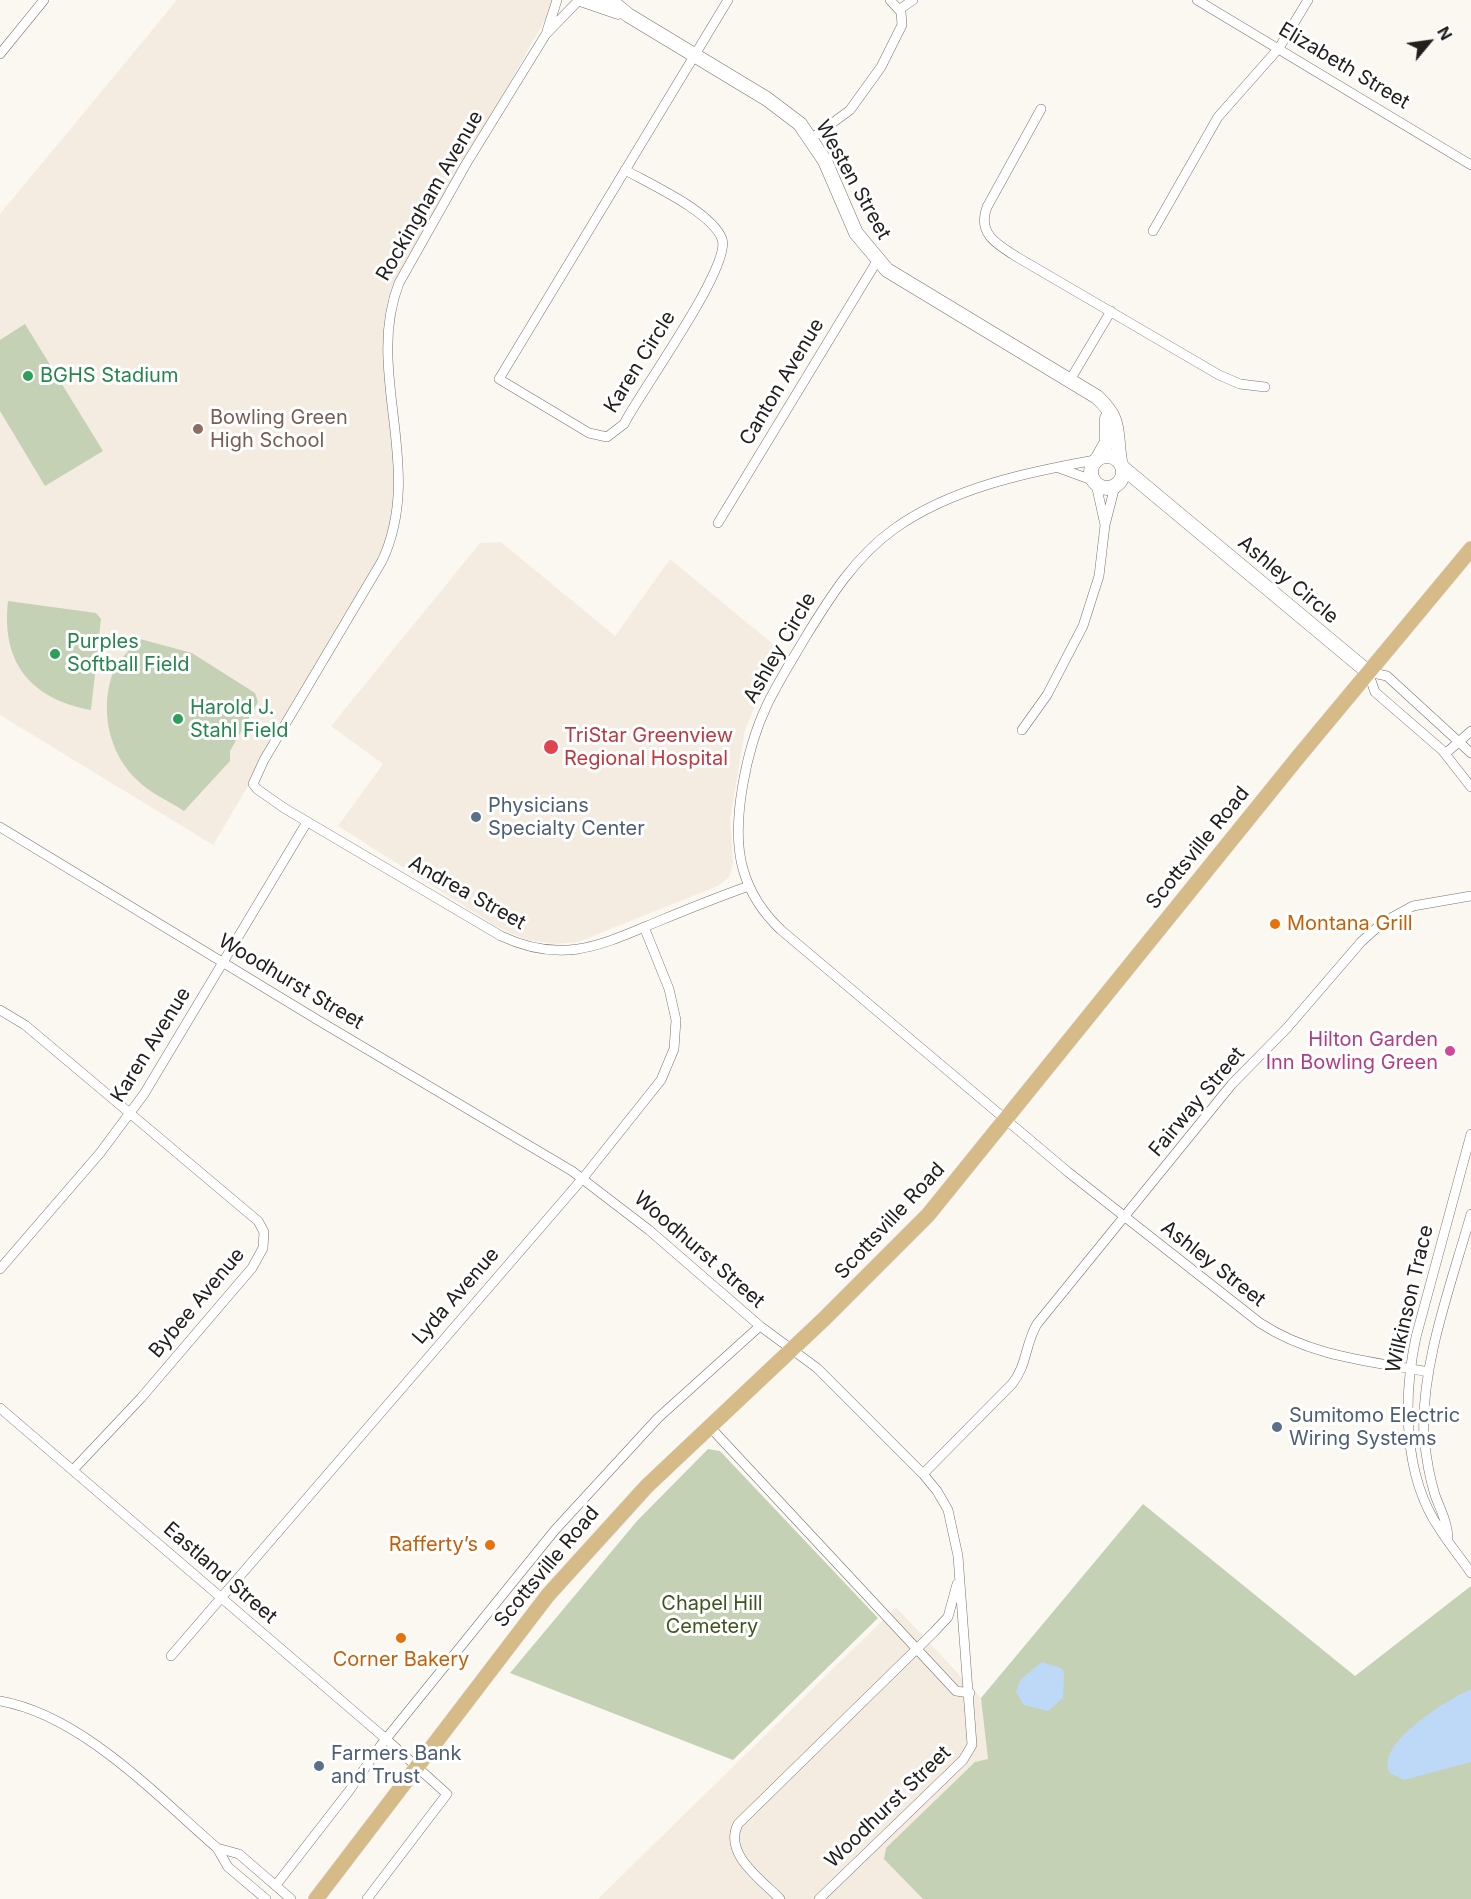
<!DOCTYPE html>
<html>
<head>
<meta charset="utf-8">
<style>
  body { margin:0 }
  #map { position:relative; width:1471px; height:1899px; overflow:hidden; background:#fbf8f2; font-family:Inter,sans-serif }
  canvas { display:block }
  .north { position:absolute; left:1399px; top:12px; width:60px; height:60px; -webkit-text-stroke:4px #fff; paint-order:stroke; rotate:61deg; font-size:16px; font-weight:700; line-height:24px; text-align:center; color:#22201f }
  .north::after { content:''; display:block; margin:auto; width:21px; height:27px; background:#22201f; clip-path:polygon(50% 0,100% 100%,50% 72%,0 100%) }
</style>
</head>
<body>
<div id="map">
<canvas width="1471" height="1899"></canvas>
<div class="north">N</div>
</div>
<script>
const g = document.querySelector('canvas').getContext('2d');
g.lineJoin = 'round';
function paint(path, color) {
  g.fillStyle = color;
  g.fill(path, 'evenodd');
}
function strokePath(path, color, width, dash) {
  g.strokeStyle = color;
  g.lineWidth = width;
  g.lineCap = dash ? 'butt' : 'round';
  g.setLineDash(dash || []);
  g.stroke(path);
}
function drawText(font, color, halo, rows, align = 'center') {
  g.font = font + ' Inter,sans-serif';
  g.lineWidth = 6;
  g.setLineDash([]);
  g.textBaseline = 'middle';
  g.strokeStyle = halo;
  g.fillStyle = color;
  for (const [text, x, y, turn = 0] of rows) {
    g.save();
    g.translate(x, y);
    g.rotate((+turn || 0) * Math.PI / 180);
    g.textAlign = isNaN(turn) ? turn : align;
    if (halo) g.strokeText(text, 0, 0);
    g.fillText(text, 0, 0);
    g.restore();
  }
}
const built = new Path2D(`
  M177 0H556L401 277 390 312 397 519 382 561 213 845 0 715V214Z
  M501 542 615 636 670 559 785 654 760 695 745 730 730 819 733 862 730 876 718 886 578 942 555 944 523 939 494 925 338 826 383 764 331 726 480 543Z
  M896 1607 981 1698 1180 1899H598Z`);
const green = new Path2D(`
  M25 324 103 451 45 486 0 411V340Z
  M8 601 96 613 101 619 91 710C31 699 1 663 8 601Z
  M140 639 192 653 255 693 258 702 230 751V761L184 811C169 801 150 793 137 780 108 753 99 707 114 670 119 659 132 648 140 639Z
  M708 1449 720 1451 878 1618 733 1760 510 1673 637 1521Z
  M1143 1504 1355 1676 1471 1586V1899H923L884 1859 886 1848 975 1762 988 1759 981 1698Z`);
const water = new Path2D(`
  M1042 1662 1061 1668 1064 1672 1063 1698 1048 1711 1024 1705 1016 1692 1021 1679Z
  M1471 1689V1762L1404 1780 1390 1773C1374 1743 1448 1700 1471 1689Z`);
const street = new Path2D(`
  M579 0 546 34 466 164 399 283C364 373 426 467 382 561L264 760 253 784 257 789 284 808 501 936C563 965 601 945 659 921 688 909 718 897 749 886
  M1197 0 1471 165
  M900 9 913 0
  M547 31 557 0
  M0 54 44 0
  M1041 109 987 207C977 233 996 244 1017 257L1219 375 1240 384 1265 387
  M812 138 850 110 881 67 902 25 901 12 890 0
  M625 170C650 184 712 212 722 239 732 266 640 392 624 424L607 437 589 433 499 379 728 0
  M1153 231 1218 117 1279 48 1308 0
  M1070 380 1111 311
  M1095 460C1028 472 951 488 894 529 855 557 830 597 805 638 792 660 778 682 767 705 747 747 730 824 743 869 750 894 763 913 781 930L1068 1172 1260 1323C1312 1357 1369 1361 1429 1372
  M1059 468 1092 480
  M1096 484 1105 525
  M718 523 877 261
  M1022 730 1047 695 1083 626 1099 576 1105 525 1115 486
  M1471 753 1387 676 1368 672 1375 692 1442 750 1471 787
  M1445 754 1471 731
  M0 827 316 1019 572 1171 649 1230 760 1326 817 1368 923 1474 937 1491 948 1510 958 1556 972 1745 963 1760 819 1899
  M0 1010 25 1025 258 1221 264 1232 263 1248 252 1268 141 1398 73 1470
  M1471 1134 1416 1337C1403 1397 1403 1475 1439 1528 1448 1543 1461 1558 1471 1573
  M0 1269 100 1153 144 1094 307 822
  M0 1408 386 1739 447 1794 367 1899
  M709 1426 956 1691 970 1693
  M923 1474 1012 1384C1027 1366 1025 1344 1037 1324L1232 1084 1287 1028 1361 942 1382 923 1413 906 1471 896
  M1448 1539C1448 1523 1440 1509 1435 1495 1429 1476 1426 1456 1424 1437 1420 1366 1452 1282 1471 1214
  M171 1656 583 1178 661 1080 674 1049 676 1020 669 989 644 927
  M0 1701C81 1715 156 1795 217 1848L228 1867 266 1899
  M217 1848 239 1854 291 1899
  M276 1885 349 1791 381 1745 555 1530 658 1418 760 1326
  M780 1899C761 1879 723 1854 738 1824L934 1632 948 1617 957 1584`);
const secondary = new Path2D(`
  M583 0 618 12
  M610 0 628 15 767 99 800 124 825 161 856 233 887 270 1097 397C1122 420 1115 432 1120 461
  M1091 472a16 16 0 1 1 32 0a16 16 0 1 1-32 0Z
  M1098 458 1107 442V418
  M1122 467 1368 672`);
const primary = new Path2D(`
  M316 1899 548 1595 647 1486 824 1319 928 1215 1299 756 1471 549`);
const markers = [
  [28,376,6,"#2e9e5b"],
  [198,429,6,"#8d6e63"],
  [55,654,6,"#2e9e5b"],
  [178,719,6,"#2e9e5b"],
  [551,747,8,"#e0444e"],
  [476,817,6,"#5c6f8a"],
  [1275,924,6,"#e8710a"],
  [1450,1051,6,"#d1479c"],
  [1277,1427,6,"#5c6f8a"],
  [490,1545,6,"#e8710a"],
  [401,1638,6,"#e8710a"],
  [319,1766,6,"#5c6f8a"]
];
const streetNames = [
  ["Elizabeth Street",1344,66,31],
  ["Westen Street",853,180,61],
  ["Rockingham Avenue",430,196,-60],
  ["Karen Circle",640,362,-58],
  ["Canton Avenue",782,382,-59],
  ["Ashley Circle",1288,580,40],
  ["Ashley Circle",780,648,-60],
  ["Scottsville Road",1198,848,-51],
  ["Andrea Street",467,893,29],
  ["Woodhurst Street",291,982,31],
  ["Karen Avenue",151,1045,-58],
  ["Fairway Street",1197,1102,-50],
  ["Scottsville Road",890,1221,-47],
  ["Woodhurst Street",699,1250,41],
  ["Ashley Street",1213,1264,38],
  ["Lyda Avenue",456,1296,-49],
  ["Wilkinson Trace",1410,1299,-77],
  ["Bybee Avenue",197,1303,-50],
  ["Scottsville Road",547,1567,-50],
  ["Eastland Street",220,1573,41],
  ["Woodhurst Street",888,1807,-44]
];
const leisureNames = [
  ["BGHS Stadium",40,376],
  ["Purples",67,642],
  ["Softball Field",67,665],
  ["Harold J.",190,708],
  ["Stahl Field",190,731]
];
const educationNames = [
  ["Bowling Green",210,418],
  ["High School",210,441]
];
const healthNames = [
  ["TriStar Greenview",564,736],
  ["Regional Hospital",564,759]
];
const serviceNames = [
  ["Physicians",488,806],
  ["Specialty Center",488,829],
  ["Sumitomo Electric",1289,1416],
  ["Wiring Systems",1289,1439],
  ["Farmers Bank",331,1754],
  ["and Trust",331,1777]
];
const foodNames = [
  ["Montana Grill",1287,924],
  ["Rafferty’s",478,1545,"right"],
  ["Corner Bakery",401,1660,"center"]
];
const hotelNames = [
  ["Hilton Garden",1438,1040],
  ["Inn Bowling Green",1438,1063]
];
const parkNames = [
  ["Chapel Hill",712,1604],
  ["Cemetery",712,1627]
];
paint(built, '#f5ece1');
paint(green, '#c4d1b5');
paint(water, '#bed8f8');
strokePath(street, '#76736e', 10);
strokePath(secondary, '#76736e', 15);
strokePath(primary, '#d7d7d7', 16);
strokePath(street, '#fff', 9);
strokePath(secondary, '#fff', 14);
strokePath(primary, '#d6bb88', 15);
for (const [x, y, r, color] of markers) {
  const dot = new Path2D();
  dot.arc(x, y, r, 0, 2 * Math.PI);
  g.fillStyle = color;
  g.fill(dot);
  strokePath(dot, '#fff', 2);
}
drawText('20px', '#22201f', '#fff', streetNames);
drawText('20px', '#27864d', '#fff', leisureNames, 'left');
drawText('20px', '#785e54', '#fff', educationNames, 'left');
drawText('20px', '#be3a42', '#fff', healthNames, 'left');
drawText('20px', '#4e5e75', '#fff', serviceNames, 'left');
drawText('20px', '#c56008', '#fff', foodNames, 'left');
drawText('20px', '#b23c85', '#fff', hotelNames, 'right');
drawText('20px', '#40541d', '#fff', parkNames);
</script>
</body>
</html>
